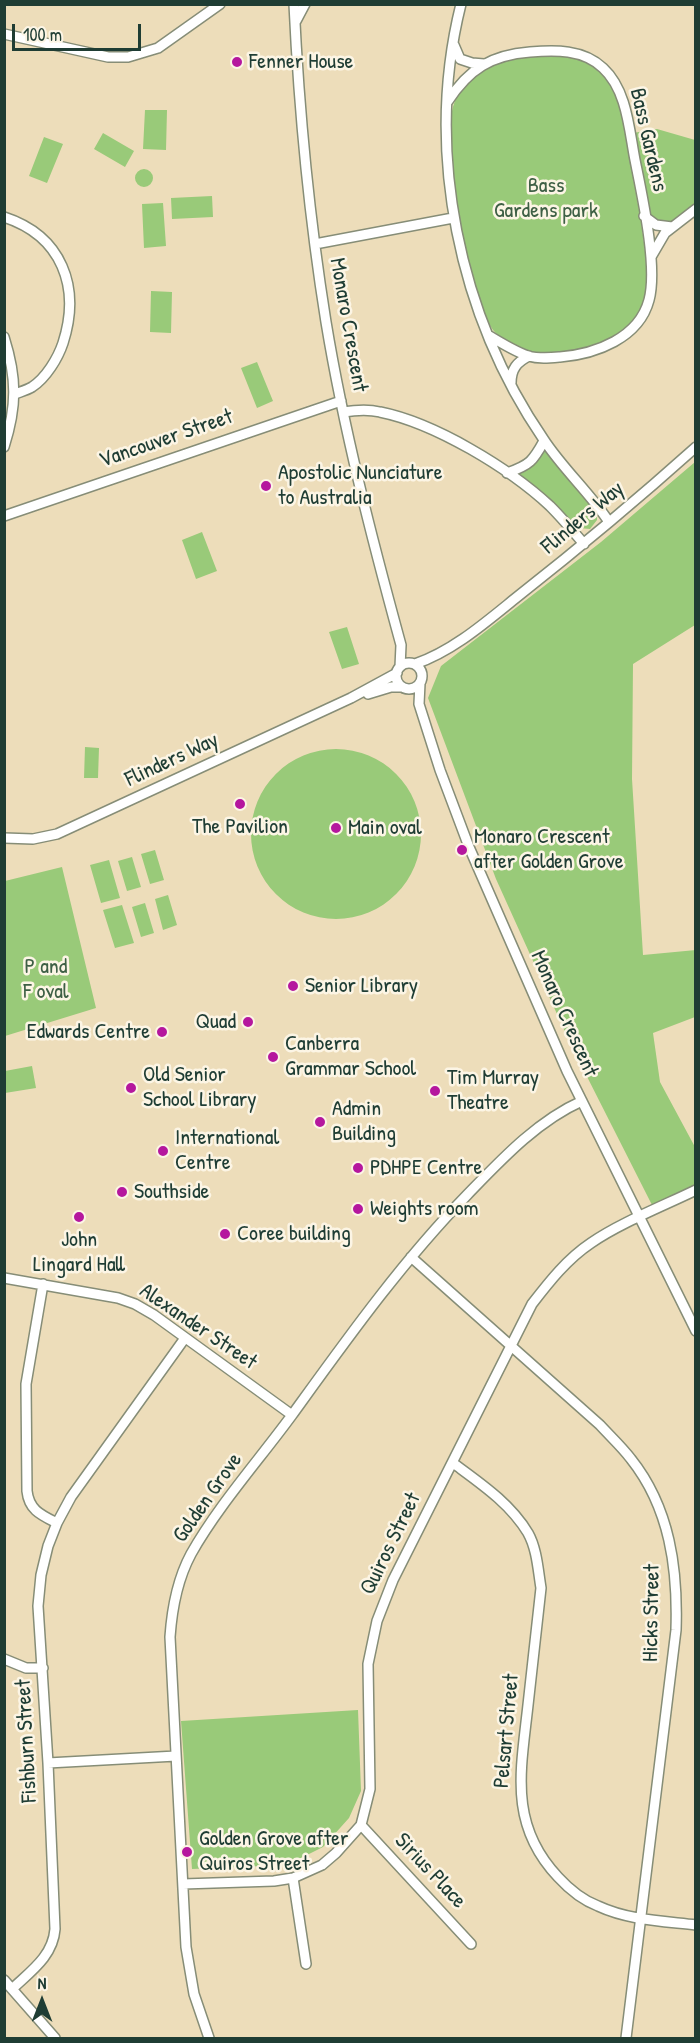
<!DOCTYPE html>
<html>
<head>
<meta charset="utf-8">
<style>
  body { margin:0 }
  #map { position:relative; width:700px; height:2043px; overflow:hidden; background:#edddba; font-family:"Patrick Hand",sans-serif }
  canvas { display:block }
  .frame { position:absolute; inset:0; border:6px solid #1f3d34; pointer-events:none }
  .north { position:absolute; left:12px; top:1971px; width:60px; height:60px; -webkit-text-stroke:4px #fcf5e5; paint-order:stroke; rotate:0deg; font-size:16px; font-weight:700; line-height:24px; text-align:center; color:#1f3d34 }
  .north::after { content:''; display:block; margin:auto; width:21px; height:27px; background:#1f3d34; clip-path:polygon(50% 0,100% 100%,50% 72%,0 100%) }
  .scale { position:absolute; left:12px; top:24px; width:129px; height:27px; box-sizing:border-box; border:3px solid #1f3d34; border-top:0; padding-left:8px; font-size:18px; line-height:21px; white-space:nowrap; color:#1f3d34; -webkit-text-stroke:4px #fcf5e5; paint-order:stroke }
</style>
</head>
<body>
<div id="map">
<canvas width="700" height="2043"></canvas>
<div class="frame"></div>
<div class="north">N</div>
<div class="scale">100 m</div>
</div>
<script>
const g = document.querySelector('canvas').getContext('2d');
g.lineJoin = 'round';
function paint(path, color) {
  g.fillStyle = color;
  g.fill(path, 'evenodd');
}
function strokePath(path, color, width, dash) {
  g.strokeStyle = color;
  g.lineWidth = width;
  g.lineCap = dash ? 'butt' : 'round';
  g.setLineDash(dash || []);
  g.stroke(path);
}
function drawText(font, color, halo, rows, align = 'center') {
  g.font = font + ' "Patrick Hand",sans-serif';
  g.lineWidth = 5;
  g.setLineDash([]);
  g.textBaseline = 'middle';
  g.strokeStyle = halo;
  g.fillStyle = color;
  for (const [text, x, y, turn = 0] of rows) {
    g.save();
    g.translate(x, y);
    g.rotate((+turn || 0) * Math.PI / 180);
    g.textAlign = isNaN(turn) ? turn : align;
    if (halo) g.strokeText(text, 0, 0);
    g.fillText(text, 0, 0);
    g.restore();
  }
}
const green = new Path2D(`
  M557 55C578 58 596 63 608 81 624 104 629 154 634 182 640 217 648 254 647 290 647 297 644 306 641 312 627 338 591 350 563 353 536 356 511 351 493 330 487 322 484 311 480 301 461 251 445 171 451 118 452 107 456 96 462 88 483 58 524 56 557 55Z
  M145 110H167L166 150 143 149Z
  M657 129 695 140V205C680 217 664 234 648 212L633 133Z
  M103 133 134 151 125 167 94 149Z
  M44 137 63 144 47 183 29 176Z
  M135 178a9 9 0 1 1 18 0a9 9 0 1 1-18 0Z
  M212 196 213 217 172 219 171 198Z
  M163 203 166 246 144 248 142 204Z
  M151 291 172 292 171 333 150 332Z
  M257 362 273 401 257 408 241 368Z
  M545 449 597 511V520L590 529 579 528 548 499 519 475 520 472 534 464Z
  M695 462V625L633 664 632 779 643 955 696 950 695 1017 653 1033 660 1082 695 1147V1185L652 1205 571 1045 496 879 428 698 441 666 601 542Z
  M202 532 217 571 196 579 182 540Z
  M347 627 359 664 342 669 329 632Z
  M85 747 99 748 98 778H84Z
  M251 834a85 85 0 1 1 170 0a85 85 0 1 1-170 0Z
  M155 850 164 880 150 884 141 854Z
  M132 857 141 887 127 891 118 861Z
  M109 860 120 898 101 903 90 865Z
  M62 867 96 1008 5 1036V881Z
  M168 895 177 925 163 930 155 899Z
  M145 903 154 933 141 937 132 907Z
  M122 905 134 943 115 948 103 910Z
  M32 1066 36 1088 5 1093V1071Z
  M358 1710 361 1791 349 1818 323 1847 287 1865 192 1869 181 1721Z`);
const minor = new Path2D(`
  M294 4C299 111 309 216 326 322 344 431 372 539 401 645L400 667
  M461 4C424 152 459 316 544 440 563 469 590 493 609 522
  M296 21 305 4
  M4 34 108 57H128L158 48 220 4
  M454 45 460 59 472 63 484 64
  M448 101C469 69 491 55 530 52 555 50 583 49 603 68 627 90 629 129 635 160 642 195 658 267 649 300 639 338 596 354 560 357 549 358 539 359 528 356 514 351 501 343 488 335
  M644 216 656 225 672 227
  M4 217C62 236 81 287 63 343 58 358 46 378 32 387 27 390 20 392 15 394
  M315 244 453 218
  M651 257 665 233 696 209
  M4 337C17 378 17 406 4 447
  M511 383C511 369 517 362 529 356
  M343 412C356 410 368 409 380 412 435 423 509 468 550 506 562 518 573 531 584 544
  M507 473C530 465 533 461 544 441
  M4 516 341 401
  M396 676a13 13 0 1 1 26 0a13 13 0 1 1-26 0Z
  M415 664C453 651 486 622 517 597 578 549 638 499 696 447
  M420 683 419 704 440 770 469 847 567 1071 696 1331
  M368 694 391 687H402
  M4 838 33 839 57 834 351 698 397 673
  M411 1257 600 1425C610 1436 622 1447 631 1459 670 1508 678 1569 676 1630L626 2038
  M4 1278 118 1298 135 1304 154 1315 292 1415
  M43 1284 26 1384 27 1491C29 1510 41 1515 57 1523
  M453 1463C480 1483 510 1503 528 1533 537 1549 538 1570 541 1588 537 1627 532 1666 528 1705 521 1770 508 1824 558 1877 569 1889 582 1900 598 1906 628 1920 662 1921 696 1925
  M4 1659 26 1668H43
  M48 1763 176 1756
  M361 1825 471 1944
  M293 1878 306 1964
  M183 1884 274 1881 293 1878 322 1865 336 1853 361 1825 370 1789 368 1664 377 1621 393 1580 532 1304C549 1282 567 1259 591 1243 620 1223 663 1206 696 1190
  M4 1980 55 2038
  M12 1989C31 1971 53 1956 55 1929L48 1763 38 1606 41 1575 48 1546 57 1523 71 1497 185 1338
  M209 2038 194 1994 186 1947 170 1637C172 1608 177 1580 191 1554 218 1506 259 1460 292 1415 347 1339 401 1263 467 1195 501 1160 537 1121 582 1101`);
const markers = [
  [237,62,6,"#b5179e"],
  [266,486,6,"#b5179e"],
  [240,804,6,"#b5179e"],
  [336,828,6,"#b5179e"],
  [462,850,6,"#b5179e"],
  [293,986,6,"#b5179e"],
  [248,1022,6,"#b5179e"],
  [162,1032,6,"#b5179e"],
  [273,1057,6,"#b5179e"],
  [131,1088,6,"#b5179e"],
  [435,1091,6,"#b5179e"],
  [320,1122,6,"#b5179e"],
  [163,1151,6,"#b5179e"],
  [358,1168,6,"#b5179e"],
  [122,1192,6,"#b5179e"],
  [358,1209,6,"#b5179e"],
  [79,1217,6,"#b5179e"],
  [225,1234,6,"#b5179e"],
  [187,1852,6,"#b5179e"]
];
const poiNames = [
  ["Fenner House",249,62],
  ["Apostolic Nunciature",278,473],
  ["to Australia",278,498],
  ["The Pavilion",240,827,"center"],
  ["Main oval",348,828],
  ["Monaro Crescent",474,837],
  ["after Golden Grove",474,862],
  ["Senior Library",305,986],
  ["Quad",236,1022,"right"],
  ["Edwards Centre",150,1032,"right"],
  ["Canberra",285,1044],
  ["Grammar School",285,1069],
  ["Old Senior",143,1075],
  ["School Library",143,1100],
  ["Tim Murray",447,1078],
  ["Theatre",447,1103],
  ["Admin",332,1109],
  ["Building",332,1134],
  ["International",175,1138],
  ["Centre",175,1163],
  ["PDHPE Centre",370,1168],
  ["Southside",134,1192],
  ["Weights room",370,1209],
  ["Coree building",237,1234],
  ["John",79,1240,"center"],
  ["Lingard Hall",79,1265,"center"],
  ["Golden Grove after",199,1839],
  ["Quiros Street",199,1864]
];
const streetNames = [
  ["Bass Gardens",648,140,77],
  ["Monaro Crescent",348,325,80],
  ["Vancouver Street",166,439,-19],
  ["Flinders Way",583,518,-40],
  ["Flinders Way",172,760,-25],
  ["Monaro Crescent",564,1014,66],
  ["Alexander Street",198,1327,34],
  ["Golden Grove",208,1498,-55],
  ["Quiros Street",391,1544,-64],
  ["Hicks Street",652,1613,-89],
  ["Pelsart Street",507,1731,-85],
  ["Fishburn Street",27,1741,-93],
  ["Sirius Place",430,1871,47]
];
const parkNames = [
  ["Bass",546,186],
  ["Gardens park",546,211],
  ["P and",46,967],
  ["F oval",46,992]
];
paint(green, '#99ca79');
strokePath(minor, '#868d77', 12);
strokePath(minor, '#fff', 9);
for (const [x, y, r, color] of markers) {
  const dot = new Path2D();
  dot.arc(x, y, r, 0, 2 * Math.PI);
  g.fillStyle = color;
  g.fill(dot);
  strokePath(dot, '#fcf5e5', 2);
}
drawText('22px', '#1f3d34', '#fcf5e5', poiNames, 'left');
drawText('22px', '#1f3d34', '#fcf5e5', streetNames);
drawText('22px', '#3e6045', '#fcf5e5', parkNames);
</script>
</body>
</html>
